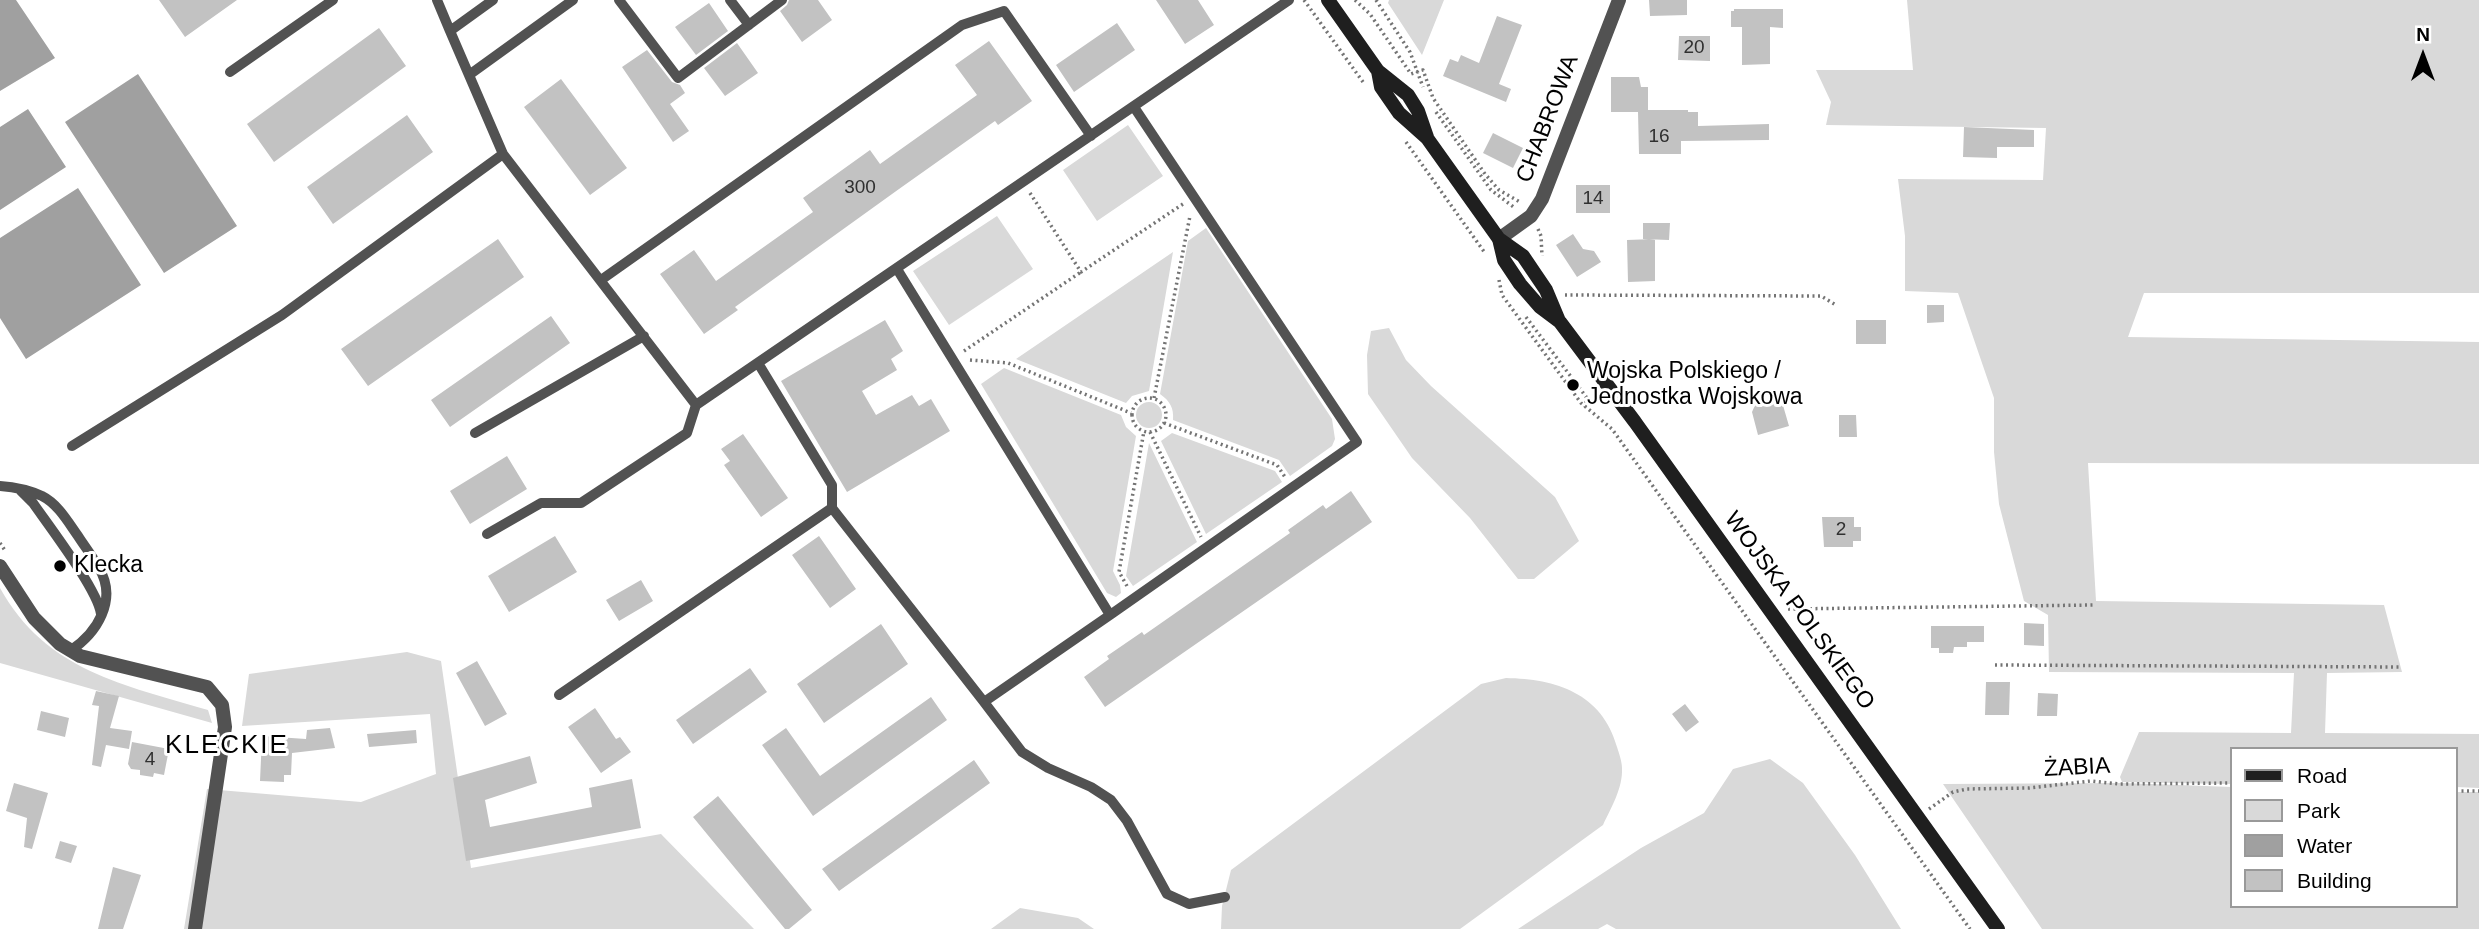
<!DOCTYPE html>
<html>
<head>
<meta charset="utf-8">
<style>
  body { margin:0 }
  #map { position:relative; width:2479px; height:929px; overflow:hidden; background:#fff; font-family:Helvetica,sans-serif }
  canvas { display:block }
  .legend { position:absolute; left:2230px; top:747px; width:228px; height:161px; box-sizing:border-box; background:#fff; border:2px solid #999; margin:0; padding:9px 12px; list-style:none; font-size:21px; color:#000 }
  .legend li { display:flex; align-items:center; gap:14px; height:35px }
  .legend b { width:35px; border:2px solid #999 }
  .north { position:absolute; left:2388px; top:21px; width:70px; height:70px; -webkit-text-stroke:5px #fff; paint-order:stroke; rotate:0deg; font-size:19px; font-weight:700; line-height:28px; text-align:center; color:#000 }
  .north::after { content:''; display:block; margin:auto; width:24px; height:32px; background:#000; clip-path:polygon(50% 0,100% 100%,50% 72%,0 100%) }
</style>
</head>
<body>
<div id="map">
<canvas width="2479" height="929"></canvas>
<ul class="legend">
<li><b style="height:9px;background:#1f1f1f"></b>Road</li>
<li><b style="height:19px;background:#d9d9d9"></b>Park</li>
<li><b style="height:19px;background:#a0a0a0"></b>Water</li>
<li><b style="height:19px;background:#c2c2c2"></b>Building</li>
</ul>
<div class="north">N</div>
</div>
<script>
const g = document.querySelector('canvas').getContext('2d');
g.lineJoin = 'round';
function paint(path, color) {
  g.fillStyle = color;
  g.fill(path, 'evenodd');
}
function strokePath(path, color, width, dash) {
  g.strokeStyle = color;
  g.lineWidth = width;
  g.lineCap = dash ? 'butt' : 'round';
  g.setLineDash(dash || []);
  g.stroke(path);
}
function drawText(font, color, halo, rows, align = 'center') {
  g.font = font + ' Helvetica,sans-serif';
  g.lineWidth = 6;
  g.setLineDash([]);
  g.textBaseline = 'middle';
  g.strokeStyle = halo;
  g.fillStyle = color;
  for (const [text, x, y, turn = 0] of rows) {
    g.save();
    g.translate(x, y);
    g.rotate((+turn || 0) * Math.PI / 180);
    g.textAlign = isNaN(turn) ? turn : align;
    if (halo) g.strokeText(text, 0, 0);
    g.fillText(text, 0, 0);
    g.restore();
  }
}
const green = new Path2D(`
  M1389 0H1444L1422 55 1388 3Z
  M1907 0H2479V293H2144L2128 337 2479 342V464L2088 463 2096 601 2384 605 2402 672 2327 673 2325 733 2479 734V788L2456 787V749H2232V784L2122 782 2120 777 2139 732 2291 733 2294 673 2049 672 2048 615 2024 601 1999 504 1994 452V398L1958 293 1905 291V236L1898 179 2043 180 2046 128 1826 125 1831 102 1816 70H1913Z
  M1128 125 1163 176 1097 221 1063 170Z
  M997 216 1033 269 949 325 913 271Z
  M1206 228 1332 419 1335 439 1332 446 1290 476 1279 460 1173 420C1174 408 1170 401 1160 394L1188 241Z
  M1173 252 1149 391 1132 396 1126 403 1016 359Z
  M1389 328 1406 360 1431 386 1555 497 1579 541 1534 579H1518L1470 518 1412 458 1368 394 1367 355 1371 331Z
  M1004 368 1121 415 1126 427 1136 436 1113 571 1120 585 1121 593 1116 597 1107 593 981 384Z
  M1136 415a13 13 0 1 1 26 0a13 13 0 1 1-26 0Z
  M1172 433 1275 471 1282 482 1206 534 1161 441Z
  M1149 443 1197 542 1133 586 1126 576Z
  M0 588C46 671 124 685 208 710L212 723 0 663Z
  M407 652 441 661 471 868 661 834 754 929H184L207 789 361 802 436 774 430 714 242 726 249 674Z
  M1506 678C1556 679 1602 693 1617 747 1619 753 1622 762 1622 768 1623 788 1611 808 1603 825L1460 929H1221L1222 906 1231 870 1481 684Z
  M1770 759 1803 783 1855 855 1901 929H1616L1607 924 1598 929H1518L1641 848 1704 813 1733 769Z
  M2123 783 2232 787V906H2456V792H2479V929H2042L1943 784Z
  M1020 908 1078 918 1094 929H991Z`);
const water = new Path2D(`
  M0 0H16L55 58 0 91Z
  M138 74 237 226 164 273 65 122Z
  M28 109 66 167 0 210V127Z
  M78 188 141 285 26 359 0 318V238Z`);
const building = new Path2D(`
  M159 0H237L185 37Z
  M789 0H818L832 20 802 42 780 11 787 5Z
  M1156 0H1198L1214 25 1185 44Z
  M1649 0H1687V15L1650 16Z
  M709 3 728 31 696 55 675 27Z
  M1734 9H1783V28L1770 27V64L1742 65V27H1731V11H1734Z
  M1497 16 1522 25 1499 84 1511 89 1506 102 1443 76 1450 59 1458 62 1461 55 1479 63Z
  M1117 23 1135 50 1074 92 1056 65Z
  M379 28 406 66 274 162 247 124Z
  M1679 36H1710V61L1678 60Z
  M989 41 1032 101 998 125 995 121 899 189 735 307 738 310 704 334 660 274 694 250 716 281 813 212 803 198 870 150 880 164 977 95 955 65Z
  M737 43 758 73 725 96 704 68Z
  M647 50 672 82 680 85 685 93 670 104 689 131 673 142 622 67Z
  M1611 77H1639L1641 87H1648V110H1688V112H1698V126L1769 124V140L1681 141V154H1639L1638 112H1611Z
  M561 79 627 168 590 195 524 107Z
  M407 115 433 152 333 224 307 187Z
  M1964 127 2034 130V147H1997V158L1963 157Z
  M1493 133 1523 148 1513 168 1483 153Z
  M1576 185H1610V213H1576Z
  M1643 223H1670L1669 240 1643 239Z
  M1573 234 1583 249 1594 251 1601 262 1577 277 1556 245Z
  M498 239 524 277 368 386 341 349Z
  M1655 239V281L1628 282 1627 240Z
  M1927 305H1944V322L1927 323Z
  M551 316 570 343 450 427 431 400Z
  M885 320 903 351 891 359 897 370 862 391 876 415 912 395 919 406 931 399 950 431 847 492 781 381Z
  M1856 320H1886V344H1856Z
  M1763 401 1770 405 1782 402 1789 426 1758 435 1752 412 1756 403Z
  M1839 415H1856L1857 437H1839Z
  M743 434 788 498 761 517 724 465 730 461 721 449Z
  M507 456 527 489 470 524 450 491Z
  M1351 491 1372 522 1105 707 1084 677 1109 659 1107 656 1142 632 1144 635 1290 533 1288 530 1323 505 1326 509Z
  M1822 517H1854V527H1861V541H1853V547H1824Z
  M555 536 577 572 509 612 488 576Z
  M819 536 856 589 830 608 792 555Z
  M641 580 653 601 619 621 606 600Z
  M2024 623 2044 624V646L2024 645Z
  M881 624 908 664 824 723 797 684Z
  M1931 626H1984V642H1967V647H1954L1953 653H1939V648H1931Z
  M477 661 507 714 485 726 456 673Z
  M750 668 767 692 693 744 676 720Z
  M1986 682H2010L2009 715H1985Z
  M96 691 119 696 110 728 132 731 129 749 106 745 101 767 92 765 99 706 92 705Z
  M2038 693 2058 694 2057 716H2037Z
  M931 697 947 720 813 816 762 745 786 728 820 776Z
  M1685 704 1699 722 1686 732 1672 714Z
  M595 708 616 739 620 737 631 752 601 773 568 727Z
  M41 711 69 718 65 737 37 730Z
  M330 728 335 748 292 753 291 775H284V782L260 781 262 736 306 739 307 730Z
  M416 730 417 743 369 747 367 734Z
  M132 742 169 749 164 775 154 773 153 777 140 775V770L131 769 128 764Z
  M530 756 537 783 485 800 490 827 592 807 589 788 632 779 641 828 466 861 453 778Z
  M974 760 990 783 839 891 822 869Z
  M14 783 48 793 32 849 24 847 27 818 6 811Z
  M718 796 812 910 789 929H785L693 817Z
  M60 841 77 846 71 863 55 858Z
  M113 867 141 875 123 929H98Z`);
const path = new Path2D(`
  M1304 0 1363 82
  M1355 0 1370 14 1411 74 1423 70 1433 98 1485 174 1499 190 1520 202
  M1376 0 1410 52 1423 87
  M1436 112 1491 190 1515 208
  M1406 142 1485 253
  M1030 193 1081 272 1183 204
  M1538 229 1541 236 1542 256
  M1499 280 1502 295 1581 403 1612 429 1970 929
  M1565 295 1821 296 1836 305
  M1526 317 1587 398 1585 407
  M964 351 1081 272
  M970 360 1008 363 1131 413
  M1132 415a17 17 0 1 1 34 0a17 17 0 1 1-34 0Z
  M1154 398 1190 216
  M1164 423 1277 465 1285 477
  M1150 432 1201 537
  M0 543 6 552
  M1127 586 1119 572 1144 431
  M1788 609 2093 605
  M1995 665 2400 667
  M2456 791H2479
  M1929 809 1953 792 1967 789 2029 788 2091 781 2119 784 2232 783`);
const service = new Path2D(`
  M437 0 450 31
  M493 0 450 31 503 154 696 405 1289 0
  M619 0 678 78 782 0
  M730 0 749 25
  M230 72 333 0
  M469 75 573 0
  M601 280 962 25 1004 11 1091 136
  M758 363 832 485V508L984 702 1110 615 897 269
  M475 433 644 336
  M72 446 282 315 503 154
  M0 486C14 487 29 490 42 496 58 504 68 522 78 536 85 547 93 557 99 568 118 600 97 633 70 651
  M20 490 33 503C49 526 98 590 101 614
  M487 534 541 503H581L687 433 696 405
  M1110 615 1357 442 1134 107
  M559 695 832 508
  M984 702 1022 752 1048 768 1091 787 1111 800 1127 821 1167 894 1189 904 1225 897`);
const minor = new Path2D(`
  M1499 239 1531 216 1542 199 1619 0
  M0 566 34 618 60 644 80 656 207 687 222 705 225 727 195 929`);
const secondary = new Path2D(`
  M1328 0 1378 71 1408 95 1418 111 1427 137
  M1378 71 1381 87 1399 113 1427 138 1499 239 1523 256 1546 290 1559 321
  M1499 239 1504 260 1520 284 1540 307 1560 322 1635 422 1998 929`);
const markers = [
  [1573,385,7,"#000"],
  [60,566,7,"#000"]
];
const numberNames = [
  ["20",1694,48],
  ["16",1659,137],
  ["300",860,188],
  ["14",1593,199],
  ["2",1841,530],
  ["4",150,760]
];
const streetNames = [
  ["CHABROWA",1548,119,-69],
  ["WOJSKA POLSKIEGO",1799,611,54],
  ["ŻABIA",2077,768,-3]
];
const poiNames = [
  ["Wojska Polskiego /",1587,372],
  ["Jednostka Wojskowa",1587,398],
  ["Klecka",74,566]
];
const quarterNames = [
  ["KLECKIE",227,746]
];
paint(green, '#d9d9d9');
paint(water, '#a0a0a0');
paint(building, '#c2c2c2');
strokePath(path, '#747474', 3.5, [2, 3.5]);
strokePath(service, '#525252', 10);
strokePath(minor, '#525252', 14);
strokePath(secondary, '#1f1f1f', 14);
for (const [x, y, r, color] of markers) {
  const dot = new Path2D();
  dot.arc(x, y, r, 0, 2 * Math.PI);
  g.fillStyle = color;
  g.fill(dot);
  strokePath(dot, '#fff', 2.5);
}
drawText('19px', '#303030', null, numberNames);
drawText('23px', '#000', '#fff', streetNames);
drawText('23px', '#000', '#fff', poiNames, 'left');
g.letterSpacing = '2px';
drawText('26px', '#000', '#fff', quarterNames);
g.letterSpacing = '0px';
</script>
</body>
</html>
